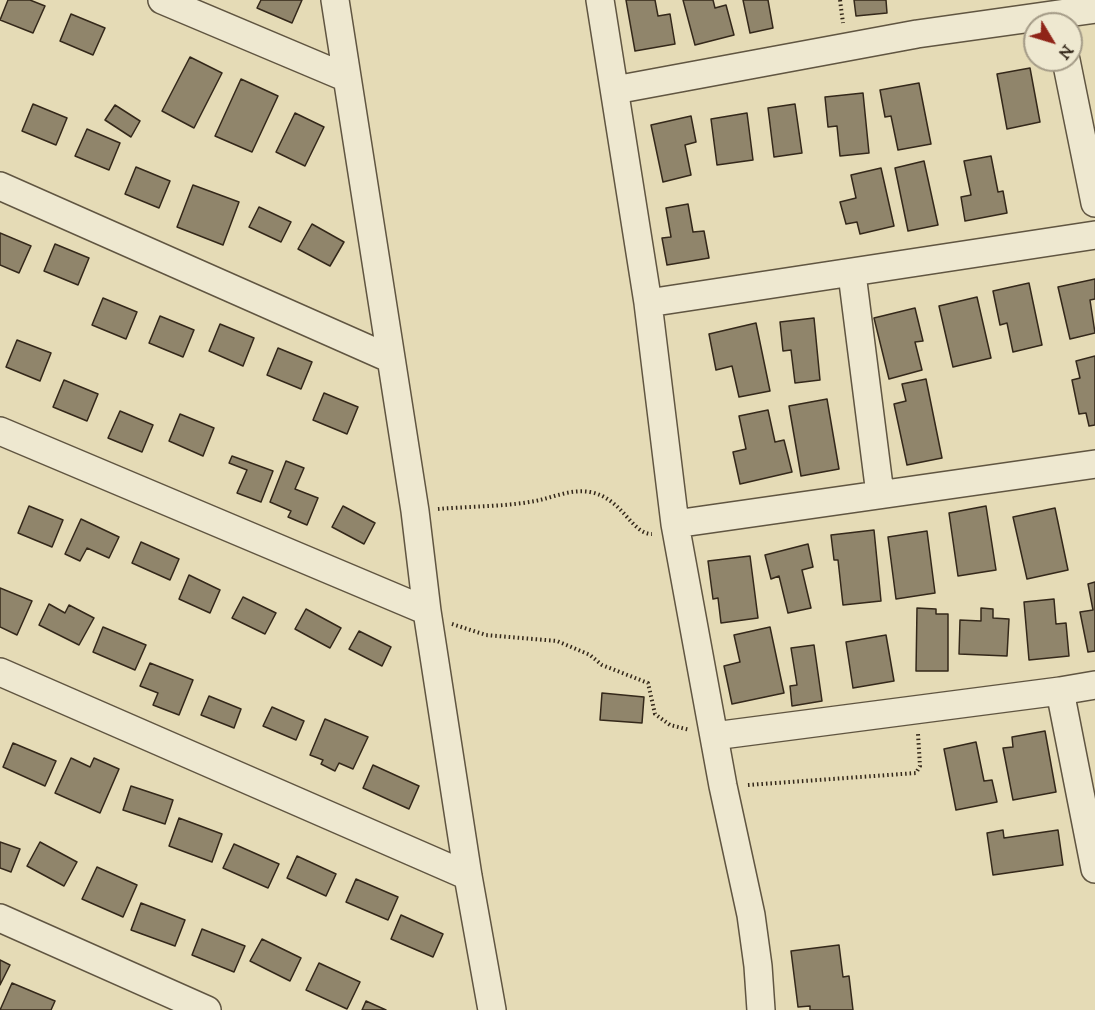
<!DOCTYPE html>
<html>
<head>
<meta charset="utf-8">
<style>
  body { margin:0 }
  #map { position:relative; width:1095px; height:1010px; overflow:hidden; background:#e5dbb6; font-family:"IM FELL DW Pica",serif }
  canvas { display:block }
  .north { position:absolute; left:1023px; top:12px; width:60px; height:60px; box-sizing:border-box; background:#eee8d0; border:2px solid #a49b87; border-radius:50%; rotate:128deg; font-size:16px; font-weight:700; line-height:24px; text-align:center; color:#34281a }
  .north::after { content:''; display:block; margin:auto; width:21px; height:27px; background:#8f2418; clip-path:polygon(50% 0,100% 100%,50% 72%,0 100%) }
</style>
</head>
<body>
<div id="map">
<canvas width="1095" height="1010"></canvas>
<div class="north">N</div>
</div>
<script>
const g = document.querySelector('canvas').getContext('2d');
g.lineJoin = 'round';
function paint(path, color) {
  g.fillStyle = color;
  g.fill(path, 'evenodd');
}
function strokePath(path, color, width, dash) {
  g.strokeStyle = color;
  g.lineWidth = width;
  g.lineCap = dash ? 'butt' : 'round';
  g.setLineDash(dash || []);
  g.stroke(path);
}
const building = new Path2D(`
  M8 0H30L45 6 33 33 0 20Z
  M261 0H302L292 23 257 8Z
  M626 0H655L658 16 670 14 675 44 635 51Z
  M683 0H713L715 8 726 5 734 35 695 45Z
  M743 0H768L773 28 750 33Z
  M854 0H886L887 13 856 16Z
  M71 14 105 28 93 55 60 41Z
  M190 57 222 73 194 128 162 111Z
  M1030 68 1040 122 1007 129 997 74Z
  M241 79 278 96 252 152 215 136Z
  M919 83 931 144 898 150 891 116 885 117 880 90Z
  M863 93 869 153 840 156 837 126 828 127 825 97Z
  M33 104 67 118 56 145 22 131Z
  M795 104 802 153 774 157 768 108Z
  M115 105 140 121 131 137 105 120Z
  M295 113 324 127 305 166 276 152Z
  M747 113 753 160 717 165 711 119Z
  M691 116 696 142 685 145 691 175 663 182 651 125Z
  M87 129 120 143 109 170 75 156Z
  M991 156 998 192 1003 191 1007 213 965 221 961 197 971 195 964 161Z
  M924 161 938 225 908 231 895 168Z
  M136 167 170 181 159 208 125 194Z
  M881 168 894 226 860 234 857 222 846 224 840 202 856 198 851 175Z
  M193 185 239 202 223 245 177 227Z
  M688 204 693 232 704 231 709 258 667 265 662 238 671 237 666 208Z
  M259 207 291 222 281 242 249 227Z
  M312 224 344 242 330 266 298 249Z
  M0 233 31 246 19 273 0 265Z
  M55 244 89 258 78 285 44 271Z
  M1095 279V299L1090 300 1095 333 1070 339 1058 287Z
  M1029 283 1042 345 1013 352 1007 323 1000 325 993 291Z
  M977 297 991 358 953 367 939 306Z
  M103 298 137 312 126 339 92 325Z
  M915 308 923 341 915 342 922 370 889 379 874 318Z
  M160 316 194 330 183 357 149 343Z
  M814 318 820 380 795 383 791 350 783 351 780 322Z
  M756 323 770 391 739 397 732 366 716 370 709 334Z
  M220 324 254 338 243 366 209 351Z
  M17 340 51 353 40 381 6 367Z
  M278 348 312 362 301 389 267 375Z
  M1095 356V425L1089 426 1086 413 1079 414 1072 380 1080 378 1076 361Z
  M926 379 942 458 907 465 894 404 906 401 902 384Z
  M64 380 98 394 87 421 53 407Z
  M324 393 358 407 347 434 313 420Z
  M827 399 839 469 801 476 789 406Z
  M768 410 775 442 784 440 792 472 740 484 733 452 746 449 739 416Z
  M120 411 153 425 142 452 108 438Z
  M180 414 214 428 203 456 169 441Z
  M232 456 273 471 261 502 237 493 247 470 229 463Z
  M286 461 304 468 295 489 318 498 307 525 288 517 291 511 270 502Z
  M29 506 63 520 52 547 18 533Z
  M343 506 375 523 364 544 332 527Z
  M986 506 996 570 958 576 949 513Z
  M1055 508 1068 570 1027 579 1013 517Z
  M81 519 119 537 109 558 87 548 80 561 65 554Z
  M874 530 881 601 843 605 838 560H834L831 535Z
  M927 531 935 593 896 599 888 537Z
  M141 542 179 559 170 580 132 563Z
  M808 544 813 567 802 570 811 608 788 613 779 576 771 579 765 555Z
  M750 556 758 618 721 623 718 598 713 599 708 561Z
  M189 575 220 590 210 613 179 599Z
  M1095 582V651L1088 652 1080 612 1093 610 1088 584Z
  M0 588 32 601 17 635 0 627Z
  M243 597 276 613 265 634 232 618Z
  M1054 599 1056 624 1066 623 1069 656 1029 660 1024 602Z
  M49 604 65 613 69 605 94 618 79 645 39 625Z
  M917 608 936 609V614H948V671H916Z
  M981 608 993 609V618L1009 619 1007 656 959 654 960 620 981 621Z
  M306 609 341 628 330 648 295 629Z
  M103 627 146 645 135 670 93 652Z
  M770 627 784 693 732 704 724 666 740 662 734 635Z
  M359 631 391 647 382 666 349 649Z
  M886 635 894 681 853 688 846 642Z
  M814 645 822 701 792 706 790 686 797 685 791 648Z
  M150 663 193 680 179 715 153 705 158 693 140 686Z
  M602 693 644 697 642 723 600 720Z
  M209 696 241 709 234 728 201 715Z
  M272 707 304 721 296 740 263 726Z
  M325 719 368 737 353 769 339 763 335 771 321 764 323 760 310 755Z
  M1045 731 1056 792 1013 800 1003 748 1013 747 1012 737Z
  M976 742 984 781 992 780 997 802 956 810 944 749Z
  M13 743 56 761 45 786 3 767Z
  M71 758 90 767 94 758 119 769 100 813 55 793Z
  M373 765 419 786 409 809 363 788Z
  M131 786 173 800 165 824 123 810Z
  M179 818 222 834 212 862 169 846Z
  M1003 830 1004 838 1058 830 1063 865 993 875 987 833Z
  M0 842 20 849 11 872 0 868Z
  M40 842 77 862 64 886 27 866Z
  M234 844 279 864 268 888 223 868Z
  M297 856 336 874 326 896 287 878Z
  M97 867 137 885 123 917 82 899Z
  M356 879 398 897 388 920 346 902Z
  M141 903 185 920 175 946 131 930Z
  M401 915 443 934 433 957 391 939Z
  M202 929 245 946 234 972 192 955Z
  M262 939 301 958 290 981 250 961Z
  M839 945 843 977 849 976 853 1010H810V1006L798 1007 791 951Z
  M0 960 10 965 0 985Z
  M319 963 360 982 347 1009 306 990Z
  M12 983 55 1001 51 1010H0Z
  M366 1001 386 1010H362Z`);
const path = new Path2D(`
  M840 0 843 23
  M438 509C471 506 508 507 540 500 556 496 573 489 590 492 623 498 631 534 652 534
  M452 624 486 635 557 641 590 655 602 665 648 683 655 714 670 725 690 730
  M748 785 916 773 920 766 918 734`);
const minor = new Path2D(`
  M162 0 347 78
  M335 0 415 511 427 611 468 876 492 1010
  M600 0 648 303 675 524 723 786 751 915 758 966 761 1010
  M1066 60 1095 203
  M615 90 917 34 1095 9
  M0 186 391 359
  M852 274 880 494
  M648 303 1095 235
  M0 431 427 611
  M675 524 1095 464
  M0 672 468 876
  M1095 685 1060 691 1095 869
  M714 736 1060 691
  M0 918 207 1010`);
paint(building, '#90856b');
strokePath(building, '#34281a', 1.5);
strokePath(minor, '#605541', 30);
strokePath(path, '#34281a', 4, [1.5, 3]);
strokePath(minor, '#eee8d0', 27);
</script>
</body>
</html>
